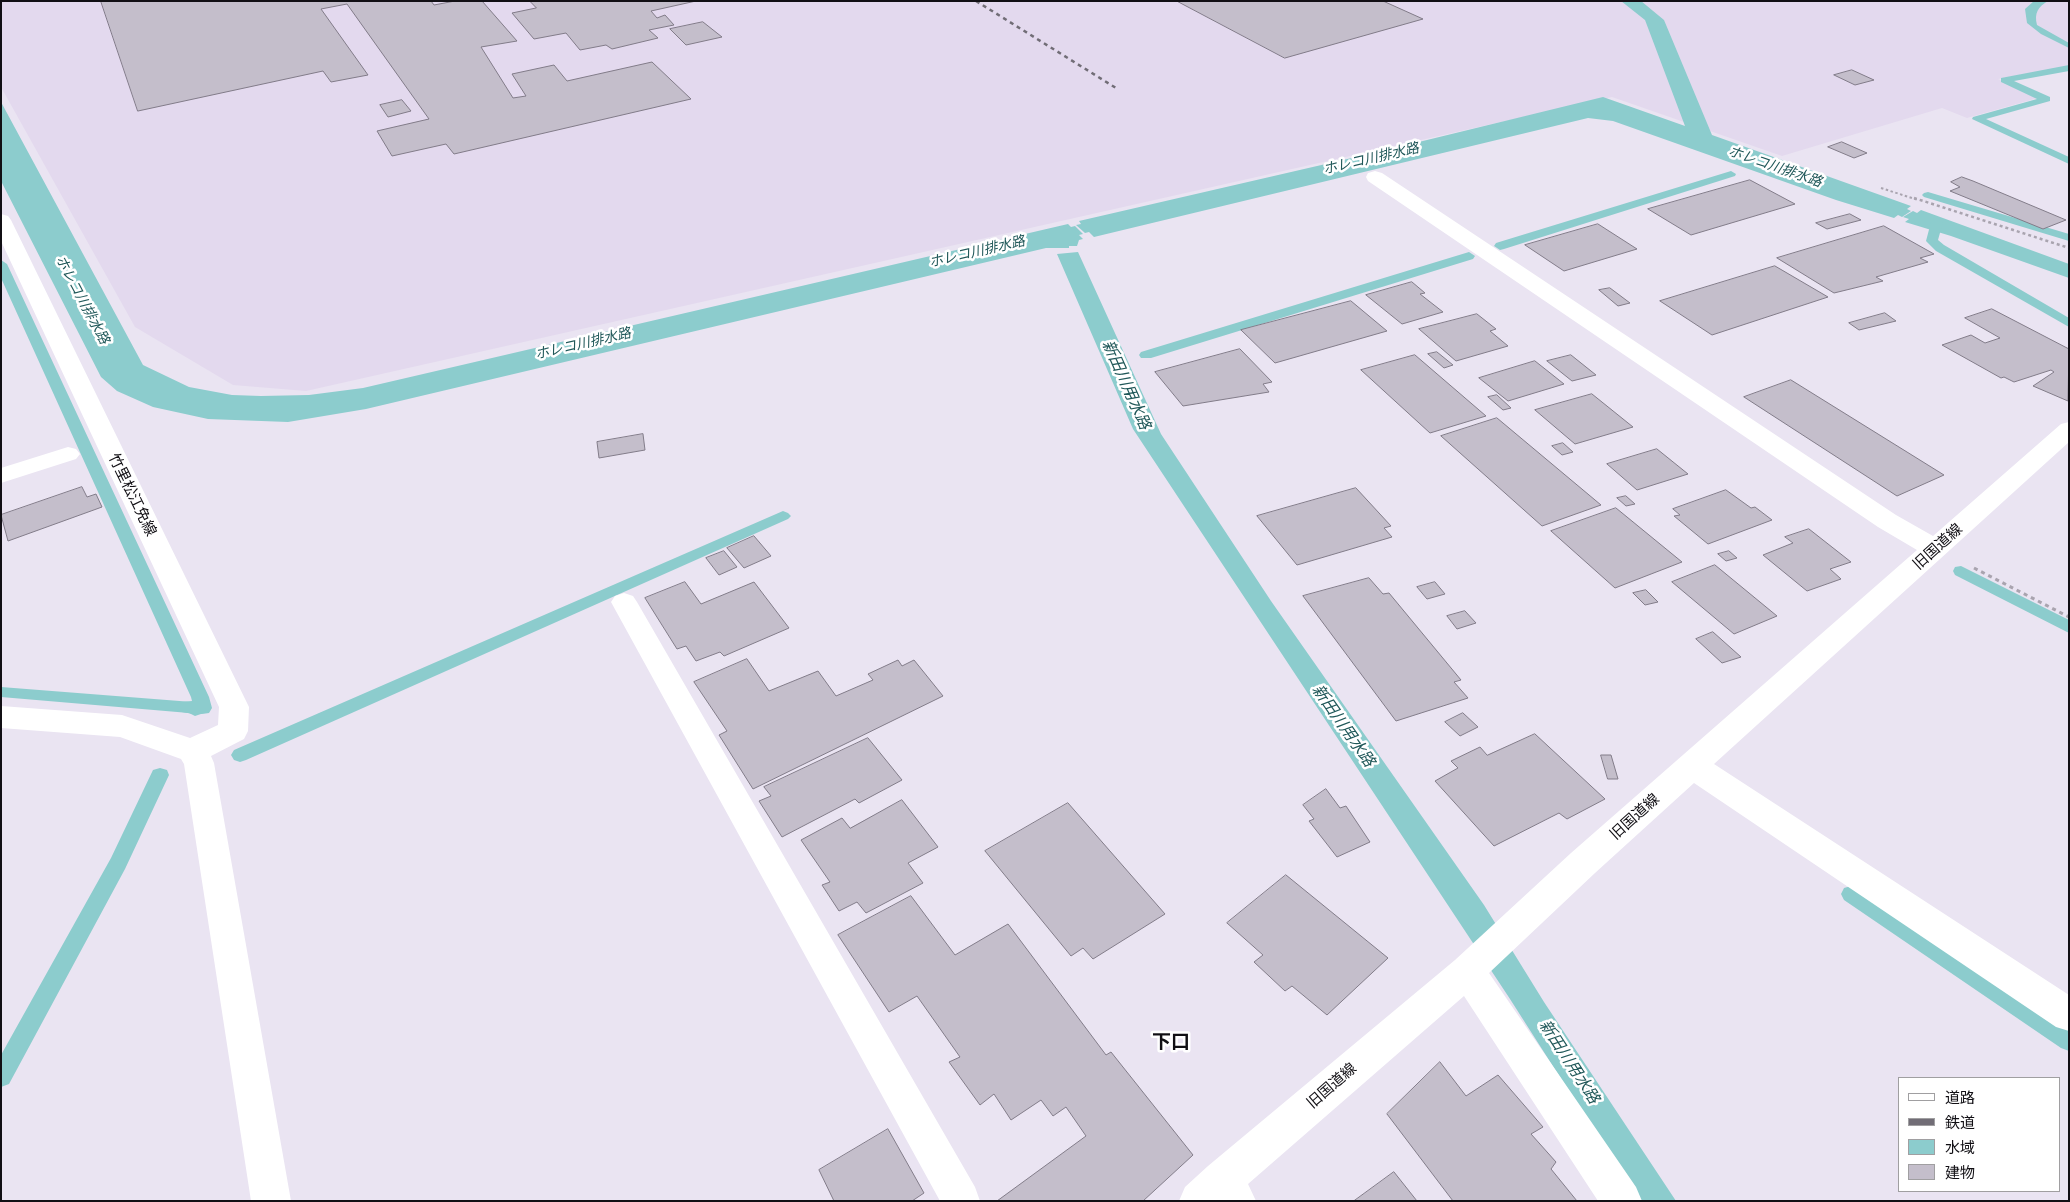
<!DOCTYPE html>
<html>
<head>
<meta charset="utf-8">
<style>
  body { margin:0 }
  #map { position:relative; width:2070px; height:1202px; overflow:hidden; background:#eae4f2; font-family:"PT Serif","Noto Sans JP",serif }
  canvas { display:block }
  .frame { position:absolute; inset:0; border:2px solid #110f14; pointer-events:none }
  .legend { position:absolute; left:1898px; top:1077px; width:162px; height:115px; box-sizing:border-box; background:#fff; border:1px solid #a09fa1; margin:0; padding:6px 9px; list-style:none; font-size:15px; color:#110f14 }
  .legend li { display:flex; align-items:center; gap:10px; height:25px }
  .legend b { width:25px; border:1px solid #a09fa1 }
</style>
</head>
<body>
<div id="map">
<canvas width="2070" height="1202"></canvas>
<div class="frame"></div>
<ul class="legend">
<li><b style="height:6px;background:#fff"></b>道路</li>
<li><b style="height:6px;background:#716d76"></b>鉄道</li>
<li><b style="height:14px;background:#8ccccd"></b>水域</li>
<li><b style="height:14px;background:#c4becb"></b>建物</li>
</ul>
</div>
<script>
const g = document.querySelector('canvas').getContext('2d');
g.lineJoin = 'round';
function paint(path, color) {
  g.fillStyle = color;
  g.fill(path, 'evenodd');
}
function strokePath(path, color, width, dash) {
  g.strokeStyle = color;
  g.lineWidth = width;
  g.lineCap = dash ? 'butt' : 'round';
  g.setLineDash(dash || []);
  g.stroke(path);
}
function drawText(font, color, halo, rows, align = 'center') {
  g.font = font + ' "PT Serif","Noto Sans JP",serif';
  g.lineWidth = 5;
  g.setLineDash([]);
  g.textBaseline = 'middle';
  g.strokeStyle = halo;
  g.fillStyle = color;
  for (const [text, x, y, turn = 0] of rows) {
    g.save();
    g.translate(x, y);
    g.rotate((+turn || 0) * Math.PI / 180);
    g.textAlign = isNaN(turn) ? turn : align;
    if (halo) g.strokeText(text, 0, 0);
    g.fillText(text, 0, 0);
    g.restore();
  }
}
const built = new Path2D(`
  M1 1H2069V66L1998 79 2038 98 1967 118 1942 108 1782 156 1612 97 306 391 233 385 135 327 1 87Z`);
const water = new Path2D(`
  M1621 1H1641L1664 20 1712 135 1911 206 1907 209 1911 211 1902 217 1898 215 1894 218 1836 200 1613 121 1588 118 1094 237 1089 232 1085 233 1076 225 1081 224 1079 221 1382 151 1603 97 1685 126 1645 20Z
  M2034 1H2048C2038 7 2034 13 2037 25L2069 43V48L2041 34 2027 23 2025 9Z
  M1 102 143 365 189 387 232 395 261 396 309 395 363 388 1068 224 1071 227 1075 226 1083 234 1079 235 1083 239 1079 240 1077 246H1069V248H1046L366 409 288 422 208 419 153 407 117 391 101 377 1 181Z
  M1921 210 2069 264V278L1951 236 1905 222 1909 219 1903 217 1913 211 1917 213Z
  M1078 252 1161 434 1271 601 1484 905 1544 1002 1676 1201H1639L1510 999 1133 429 1057 254Z
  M1 687 205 703 210 711 195 716 189 713 1 697Z`);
const stream = new Path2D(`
  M2069 65V71L2014 81 2050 97V101L1986 119 2069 157V164L1972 119 1973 117 2037 99 2001 82V78Z
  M1731 171 1736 174 1735 176 1504 249 1500 250 1494 246 1496 243Z
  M1928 192 2069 234V241L1924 197 1922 195 1924 193Z
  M1937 219 1943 222 1938 240 1944 245 2069 318V327L1936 251 1926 241 1931 222Z
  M1469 252 1475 256 1473 259 1151 358H1141L1139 355 1141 352Z
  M1 260 7 264 209 697 212 708 209 713C200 715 191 714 182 712L179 707 182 702 192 701 191 697 1 278Z
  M783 511 788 513 791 516 788 519 246 760 240 762 234 760 231 755 234 750Z
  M1961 566 2069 620V633L1955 575 1953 571 1955 567Z
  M160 768 167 770 169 775 125 869 9 1084 1 1087V1055L111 858 153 770Z
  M1851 886 1858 888 2069 1029V1051L2061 1048 1844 900 1841 894 1844 888Z`);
const building = new Path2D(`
  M101 1H431L434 5 455 1H482L517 41 481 47 513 98 526 96 512 74 554 65 567 81 652 62 691 99 454 154 446 144 392 156 377 131 429 119 347 4 321 9 368 75 331 82 323 71 138 111Z
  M530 1H696L651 11 657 18 665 15 674 25 649 30 658 38 612 49 606 45 580 50 566 33 534 39 512 13 536 8Z
  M1177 1H1383L1423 19 1285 58Z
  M703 22 722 37 686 45 670 29Z
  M1852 70 1874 80 1855 85 1834 75Z
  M402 100 411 111 388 117 380 105Z
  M1842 142 1867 153 1854 158 1828 147Z
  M1962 177 1973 181 2066 220 2043 229 1950 191 1960 187 1951 182Z
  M1750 180 1795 204 1691 235 1648 209Z
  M1850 214 1861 220 1827 229 1816 223Z
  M1598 224 1637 249 1564 271 1525 245Z
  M1884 226 1934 254 1920 258 1928 262 1876 277 1883 281 1834 293 1777 258Z
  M1775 266 1828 297 1712 335 1660 301Z
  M1412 282 1425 293 1420 294 1443 312 1402 324 1366 295Z
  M1610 288 1630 303 1618 306 1599 290Z
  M1351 301 1387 331 1275 363 1241 330Z
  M1992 309 2069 349 2068 401 2033 386 2054 372 2051 370 2014 382 2004 377 2001 378 1942 345 1971 335 1985 343 2000 338 1965 318Z
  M1885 313 1896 321 1859 330 1849 323Z
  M1477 314 1496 329 1490 331 1508 346 1456 361 1419 329Z
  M1240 349 1272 382 1263 384 1269 392 1183 406 1155 372Z
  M1437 352 1453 365 1444 368 1428 354Z
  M1415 355 1486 416 1430 433 1361 370Z
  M1571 355 1596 375 1572 381 1547 361Z
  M1535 361 1564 384 1508 401 1479 378Z
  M1791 380 1944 475 1897 496 1744 397Z
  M1592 394 1633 427 1575 444 1535 410Z
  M1497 395 1511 408 1503 410 1488 397Z
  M1497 418 1601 505 1542 526 1441 436Z
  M643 434 645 450 599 458 597 442Z
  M1563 443 1573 452 1562 455 1552 446Z
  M1657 449 1688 474 1637 490 1607 464Z
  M82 487 87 497 96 494 102 507 8 541 1 515Z
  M1356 488 1391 526 1384 528 1392 537 1297 565 1257 516Z
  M1726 490 1751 508 1755 507 1772 520 1708 544 1674 516 1680 515 1673 509Z
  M1626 496 1635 504 1626 506 1617 498Z
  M1616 508 1682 562 1615 588 1551 531Z
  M1809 529 1851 562 1830 569 1841 579 1807 591 1763 555 1793 543 1785 537Z
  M754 536 771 556 744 568 727 548Z
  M724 551 737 567 719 575 706 558Z
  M1729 551 1737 558 1726 561 1718 554Z
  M1715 565 1777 616 1734 634 1672 582Z
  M1369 578 1383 594 1389 593 1461 680 1454 682 1468 698 1396 721 1303 596Z
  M685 582 701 604 754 582 789 628 724 656 720 652 696 661 686 646 677 649 645 598Z
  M1435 582 1445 594 1427 599 1417 587Z
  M1646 590 1658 602 1645 605 1633 593Z
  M1465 611 1476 623 1457 629 1447 616Z
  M1713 632 1741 657 1722 663 1696 639Z
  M747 659 769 691 818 671 836 696 873 680 868 674 898 660 902 666 914 660 943 696 753 789 719 735 727 731 694 682Z
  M1463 713 1478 727 1460 736 1445 722Z
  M1535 734 1605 799 1567 819 1559 813 1494 846 1435 781 1458 768 1451 761 1480 747 1487 755Z
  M868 738 902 780 859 803 855 799 782 837 759 801 771 796 764 787Z
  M1601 755H1611L1618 779H1608Z
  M1326 789 1340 808 1346 806 1370 842 1337 857 1309 821 1314 819 1303 805Z
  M902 800 938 847 908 863 923 883 866 913 857 902 839 911 822 885 830 882 801 840 842 818 850 828Z
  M1068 803 1165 914 1093 959 1083 948 1071 956 985 851Z
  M1286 875 1388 958 1327 1015 1292 986 1285 991 1254 962 1263 955 1227 923Z
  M911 896 955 955 1008 924 1106 1055 1111 1052 1193 1155 1143 1201H997L1086 1136 1066 1107 1053 1116 1041 1100 1011 1120 994 1094 980 1105 949 1062 960 1057 917 996 889 1012 838 935Z
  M1440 1062 1466 1096 1498 1075 1543 1127 1531 1134 1556 1162 1551 1169 1577 1201H1453L1387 1114Z
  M888 1129 924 1193 912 1201H834L819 1170Z
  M1394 1172 1417 1201H1354Z`);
const pathFar2 = new Path2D(`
  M1881 188 1918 200`);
const pathFar1 = new Path2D(`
  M1914 198 2069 248`);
const path = new Path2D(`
  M1974 568 2069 617`);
const lane = new Path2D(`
  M68 447 76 449 80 454 76 459 1 483V468Z
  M624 593 633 596 637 602 975 1187 980 1201H940L611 602 615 596Z`);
const street = new Path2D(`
  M1375 171 1382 173 1896 515 1933 536 2061 424 2069 422V442L1714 764 2069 995V1031L2056 1027 1694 783 1595 873 1489 973 1636 1187 1642 1201H1598L1464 996 1248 1184 1256 1201H1179L1185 1187 1208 1166 1455 960 1571 853 1917 550 1878 527 1368 181 1366 177 1368 173Z
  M1 214 8 216 11 220 249 707 248 731 244 739 211 756 214 763 291 1201H251L184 764 181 759 120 737 1 728V706L122 715 190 738 218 725 219 707 1 241Z`);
const rail = new Path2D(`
  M976 1 1116 88`);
const farWaternames = [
  ["ホレコ川排水路",1371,159,-13],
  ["ホレコ川排水路",1775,167,19],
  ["ホレコ川排水路",977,252,-13],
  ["ホレコ川排水路",82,300,62],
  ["ホレコ川排水路",583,344,-13]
];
const streetNames = [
  ["竹里松江免線",132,495,64],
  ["旧国道線",1938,547,-42],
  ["旧国道線",1635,817,-42],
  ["旧国道線",1332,1086,-41]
];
const waterNames = [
  ["新田川用水路",1126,385,66],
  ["新田川用水路",1343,726,55],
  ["新田川用水路",1569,1062,57]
];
const nearNeighbourhoodnames = [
  ["下口",1171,1043]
];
paint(built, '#e3d9ee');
paint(water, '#8ccccd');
paint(stream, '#8ccccd');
paint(building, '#c4becb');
strokePath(building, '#827c89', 1);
strokePath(pathFar2, '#a9a4af', 2, [2.5, 2.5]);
strokePath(pathFar1, '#a9a4af', 2.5, [3, 3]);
strokePath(path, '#a9a4af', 3, [4, 4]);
paint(lane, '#fff');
paint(street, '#fff');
strokePath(rail, '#716d76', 2.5, [4, 4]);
drawText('italic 14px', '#205859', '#fff', farWaternames);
drawText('15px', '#110f14', '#fff', streetNames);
drawText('italic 16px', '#205859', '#fff', waterNames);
drawText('bold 19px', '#110f14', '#fff', nearNeighbourhoodnames);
</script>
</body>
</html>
